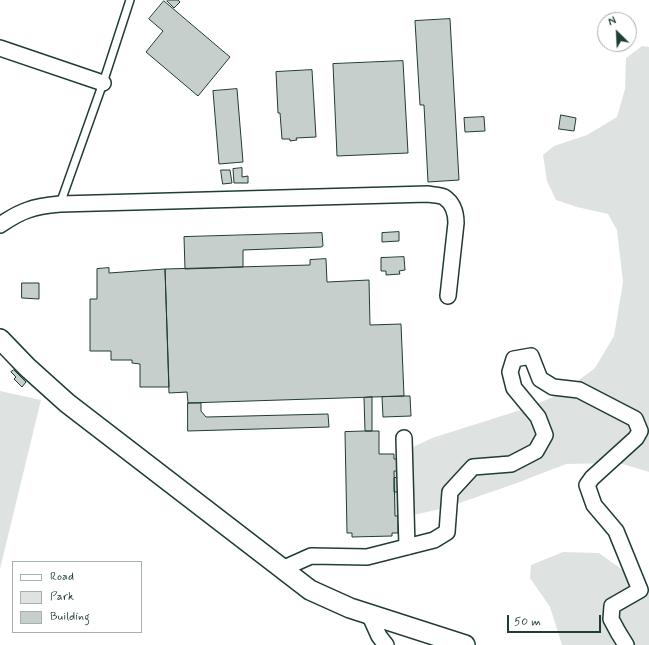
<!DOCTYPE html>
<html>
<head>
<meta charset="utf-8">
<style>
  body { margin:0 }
  #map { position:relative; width:649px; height:645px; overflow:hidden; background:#fff; font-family:Mynerve,sans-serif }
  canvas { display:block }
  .legend { position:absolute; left:12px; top:561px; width:130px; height:72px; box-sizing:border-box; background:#fff; border:1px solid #a5b1ae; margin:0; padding:5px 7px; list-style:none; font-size:12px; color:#1f3d34 }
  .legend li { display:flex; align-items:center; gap:8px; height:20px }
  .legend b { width:20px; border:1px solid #a5b1ae }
  .north { position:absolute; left:597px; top:12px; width:40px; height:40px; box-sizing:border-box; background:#fff; border:1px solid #a5b1ae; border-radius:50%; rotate:336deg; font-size:11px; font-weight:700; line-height:16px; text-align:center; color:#1f3d34 }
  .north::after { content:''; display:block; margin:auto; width:14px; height:18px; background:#1f3d34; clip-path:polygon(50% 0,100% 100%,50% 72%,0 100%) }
  .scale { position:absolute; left:507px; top:615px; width:94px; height:18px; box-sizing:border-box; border:2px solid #1f3d34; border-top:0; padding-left:5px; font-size:12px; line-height:14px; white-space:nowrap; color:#1f3d34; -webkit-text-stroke:3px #fff; paint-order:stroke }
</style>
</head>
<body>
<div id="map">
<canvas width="649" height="645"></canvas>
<ul class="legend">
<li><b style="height:5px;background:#fff"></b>Road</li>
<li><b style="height:11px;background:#dee3e2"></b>Park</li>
<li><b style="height:11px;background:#c7cfcc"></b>Building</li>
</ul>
<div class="north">N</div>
<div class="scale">50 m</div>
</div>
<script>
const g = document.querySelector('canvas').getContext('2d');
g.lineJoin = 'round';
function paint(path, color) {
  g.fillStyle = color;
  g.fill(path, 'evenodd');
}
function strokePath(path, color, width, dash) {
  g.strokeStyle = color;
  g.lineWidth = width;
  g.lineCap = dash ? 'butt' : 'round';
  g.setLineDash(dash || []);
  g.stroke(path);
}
const green = new Path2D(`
  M642 46 649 47V472L619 463 566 464 517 483 445 508 404 517 383 515 373 491 407 450 432 438 527 408 560 394 595 368 614 336 623 282 617 230 608 214 577 207 556 200 547 181 543 155 554 146 587 135 617 117 625 89 626 58Z
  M0 391 41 400 0 569Z
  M563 552 599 553 639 582 649 594V645H562L550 607 530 578 531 565Z`);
const building = new Path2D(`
  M168 0H178L180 2 174 8 167 1Z
  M164 1 230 57 198 96 146 52 163 31 149 19Z
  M450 19 459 180 428 182 424 105H420L415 21Z
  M403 61 408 153 337 156 333 64Z
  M312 70 316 137 296 138 297 140 290 141V139H282L280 113H278L276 72Z
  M237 89 243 162 219 164 213 91Z
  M561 115 576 118 574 131 559 129Z
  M484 117 485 131 465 132 464 118Z
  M242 168V177L248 176V183H234L233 169Z
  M221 170H230L232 183 223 184Z
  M399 232V241L382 242V233Z
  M322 233 323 246 321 247 243 250V267L185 269 184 237Z
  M404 257 405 270 399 271 400 274 386 275V271H381V258Z
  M326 259 327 282 369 280 370 325 401 324 404 396 188 403 187 392 169 393 165 269 310 265V260Z
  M109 268V273L165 269 169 387H140V364L132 363V360H111V351H90V299H97V269Z
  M22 283H39V299L22 298Z
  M14 370 26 382 22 387 14 379 16 377 11 372Z
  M404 396H410L411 416 383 417 382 397Z
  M372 397V431H365L364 398Z
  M188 403H201V411L206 417 328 414 329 427 188 431Z
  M365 431H379V454H394V459H399V471H394L395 516H398V533H392V536L352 537V533H347L345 432Z
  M409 477V492H394V478Z`);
const service = new Path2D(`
  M60 204 103 83 130 0`);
const minor = new Path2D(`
  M0 48 103 83
  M0 225C9 219 18 213 28 210 38 206 49 205 60 204L428 194C432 195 440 195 444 197 453 203 456 213 456 223L448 296
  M404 438 407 547
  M282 569 311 556 367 557 434 540 447 532 450 492 473 467 511 464 536 451 545 435 538 417 514 388 510 372 514 359 531 356 540 379 553 387 579 390 635 419 640 431 636 438 592 478 587 485 594 505 616 531 640 590 612 606 611 619 618 632 626 645
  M369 614 379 636 386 645`);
const tertiary = new Path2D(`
  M0 339 27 367 67 403 310 590 350 608 465 645`);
paint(green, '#dee3e2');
paint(building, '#c7cfcc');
strokePath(building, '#1f3d34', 1);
strokePath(service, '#1f3d34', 10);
strokePath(minor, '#1f3d34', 18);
strokePath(tertiary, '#1f3d34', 22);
strokePath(service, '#fff', 7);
strokePath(minor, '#fff', 15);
strokePath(tertiary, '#fff', 19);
</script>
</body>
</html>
